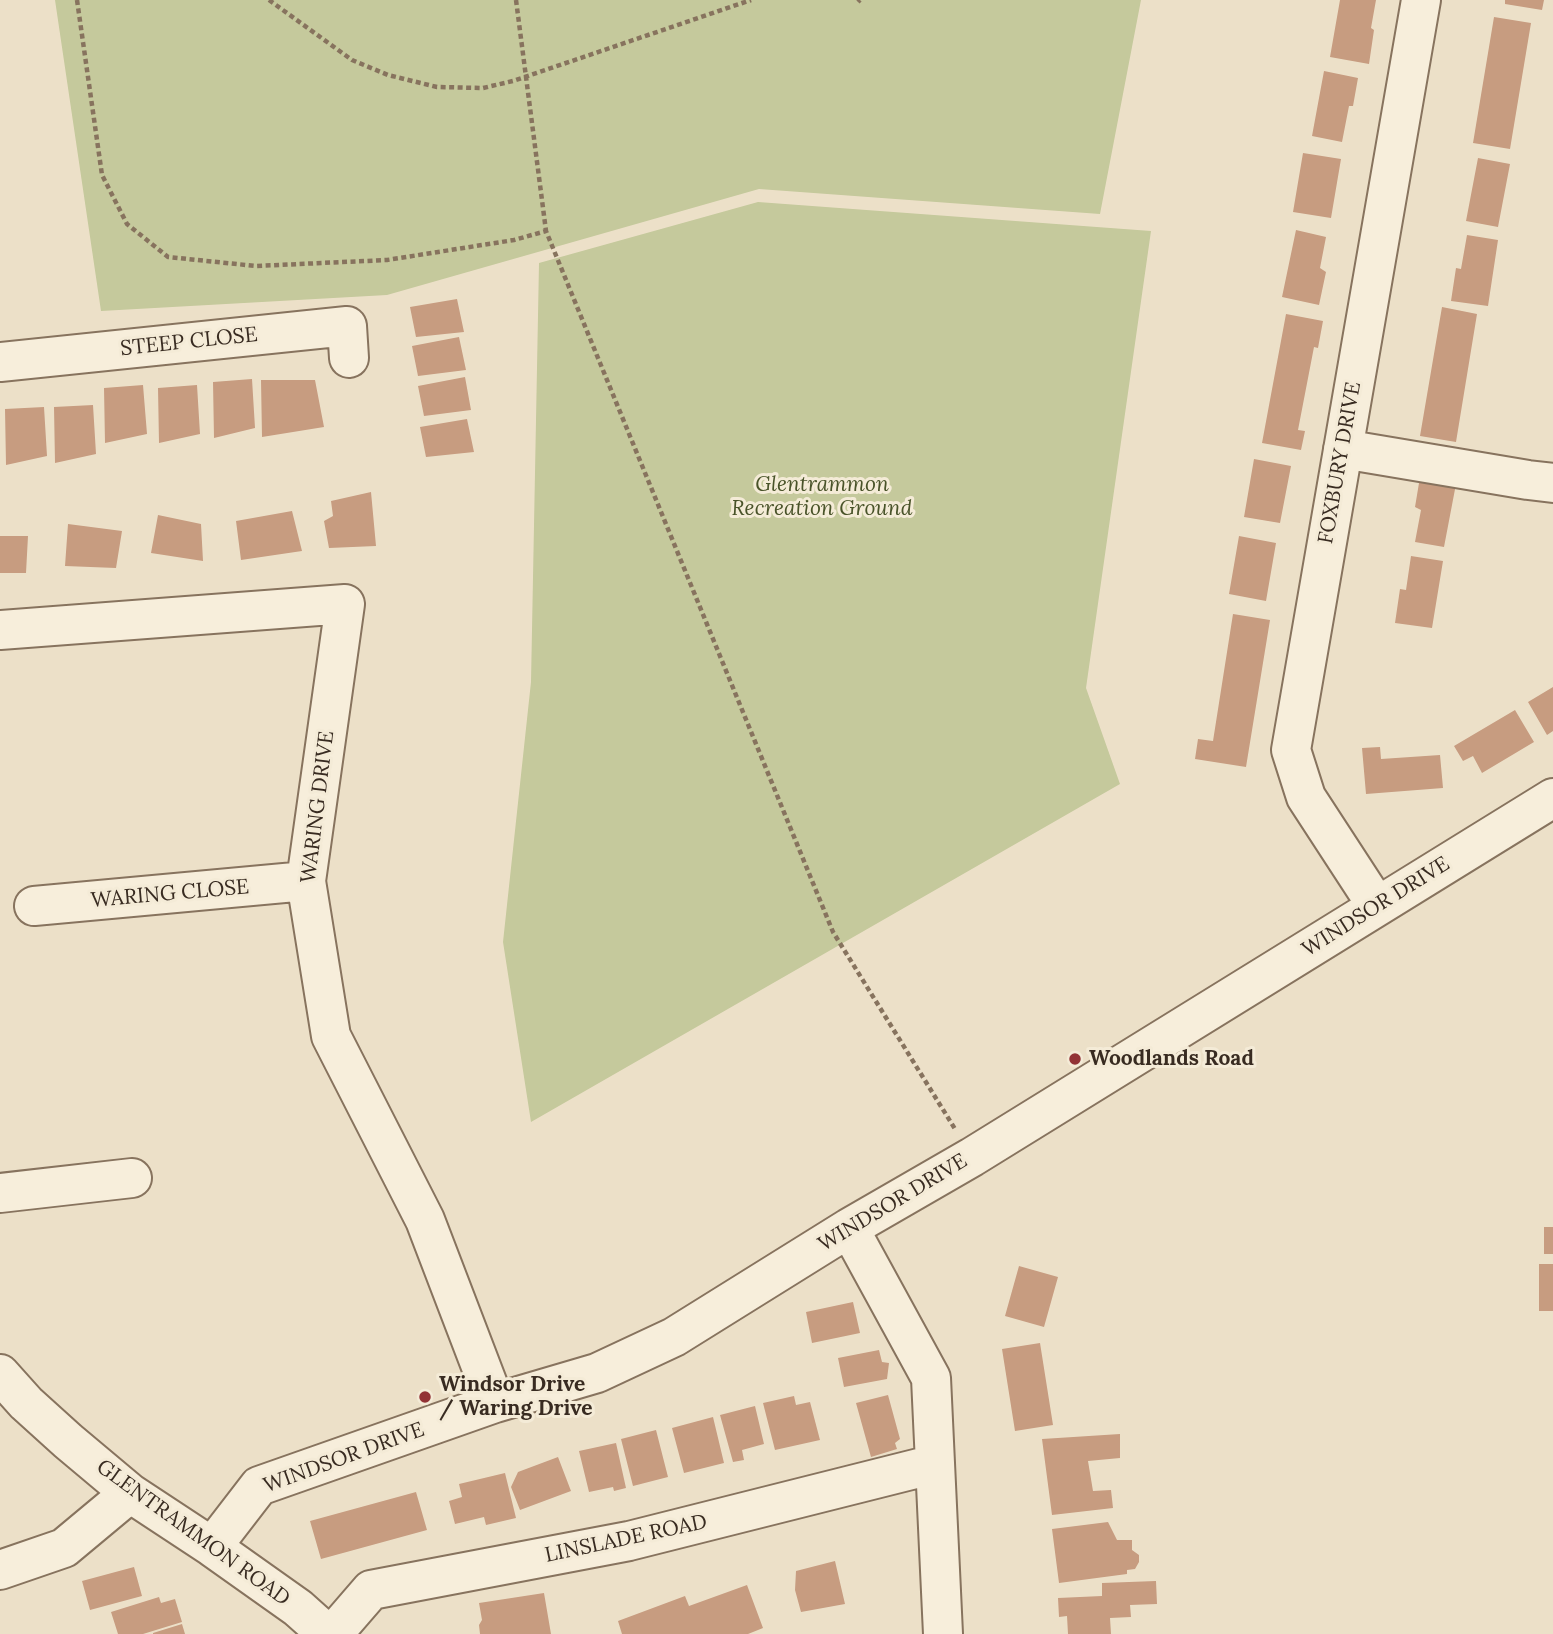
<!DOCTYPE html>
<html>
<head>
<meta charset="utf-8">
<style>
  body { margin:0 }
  canvas { display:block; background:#ece0c8 }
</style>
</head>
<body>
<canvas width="1553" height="1634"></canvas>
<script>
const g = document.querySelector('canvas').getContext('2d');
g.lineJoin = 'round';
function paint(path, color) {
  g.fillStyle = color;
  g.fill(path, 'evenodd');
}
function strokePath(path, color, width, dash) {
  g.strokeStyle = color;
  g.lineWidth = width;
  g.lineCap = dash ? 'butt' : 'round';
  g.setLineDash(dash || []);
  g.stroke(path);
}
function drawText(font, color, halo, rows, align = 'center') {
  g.font = font + ' Lora,serif';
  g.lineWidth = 6;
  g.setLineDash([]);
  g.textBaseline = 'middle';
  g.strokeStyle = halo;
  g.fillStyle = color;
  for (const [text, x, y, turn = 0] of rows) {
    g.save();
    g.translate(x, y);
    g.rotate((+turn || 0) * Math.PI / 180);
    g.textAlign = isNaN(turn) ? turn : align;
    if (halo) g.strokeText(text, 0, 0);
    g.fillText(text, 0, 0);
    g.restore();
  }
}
const green = new Path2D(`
  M55 0H1141L1100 214 759 189 387 295 101 311Z
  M758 202 1151 231 1086 688 1120 784 531 1122 503 942 531 682 539 263Z`);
const building = new Path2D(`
  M1340 0H1376L1371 28 1374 30 1369 64 1330 57Z
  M1505 0H1544L1542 10 1505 4Z
  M1494 17 1531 23 1510 149 1473 143Z
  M1324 71 1358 78 1353 106H1349L1342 142 1312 136Z
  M1303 153 1341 159 1331 218 1293 212Z
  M1478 158 1510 164 1498 227 1466 221Z
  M1296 230 1326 237 1320 268 1326 272 1319 305 1282 297Z
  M1467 235 1498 240 1488 306 1451 301 1456 268 1461 269Z
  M457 299 464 332 416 337 410 307Z
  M1442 307 1477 314 1456 442 1420 436Z
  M1286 314 1323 321 1318 348 1314 347 1298 430 1305 431 1301 450 1262 443Z
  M459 337 466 370 418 376 412 346Z
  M465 377 471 410 424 416 418 386Z
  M252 379 255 428 214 438 213 382Z
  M261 380H315L324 427 262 437Z
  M143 385 147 434 105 443 104 388Z
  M197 385 200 434 159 443 158 388Z
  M93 405 96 454 55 463 54 407Z
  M44 407 47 456 6 465 5 409Z
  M467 419 474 452 426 457 420 427Z
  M1254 459 1291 466 1280 523 1244 517Z
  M1420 477 1456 484 1444 547 1415 542 1421 510 1415 507Z
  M371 492 376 546 329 548 324 521 333 516 331 501Z
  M292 511 302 551 241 560 236 521Z
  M158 515 201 524 203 561 151 553Z
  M68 524 122 531 116 568 65 566Z
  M0 536H28L26 573H0Z
  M1239 536 1276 543 1266 601 1229 594Z
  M1411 556 1443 561 1432 628 1395 623 1400 589 1406 590Z
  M1233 614 1270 620 1246 767 1195 759 1198 739 1213 741Z
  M1553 687V731L1547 735 1528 702Z
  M1515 710 1534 742 1482 773 1473 756 1463 761 1454 746Z
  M1380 747 1381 759 1440 755 1443 788 1366 794 1362 748Z
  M1544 1227H1553V1254H1544Z
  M1539 1264H1553V1311H1539Z
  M1019 1266 1058 1277 1044 1327 1005 1316Z
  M853 1302 860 1333 812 1343 806 1312Z
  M1040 1343 1053 1425 1015 1431 1002 1349Z
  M879 1350 882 1362 889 1363 887 1379 844 1387 838 1358Z
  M888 1395 900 1439 895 1443 897 1449 871 1457 856 1403Z
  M794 1396 796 1405 810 1402 820 1440 775 1450 763 1403Z
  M755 1406 764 1444 742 1450 744 1460 733 1462 720 1415Z
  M713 1417 724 1463 684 1473 672 1428Z
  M656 1430 668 1477 633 1486 621 1439Z
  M1120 1434V1458L1088 1461 1093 1491 1111 1490 1113 1508 1052 1515 1042 1439Z
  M616 1443 626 1488 614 1491 613 1487 589 1492 579 1451Z
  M558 1457 571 1491 520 1510 511 1487 518 1472Z
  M505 1473 516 1518 486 1525 484 1517 455 1524 449 1501 462 1497 459 1484Z
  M416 1492 427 1530 321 1559 310 1521Z
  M1108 1522 1117 1540H1132V1550L1139 1555V1562L1135 1569 1127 1570V1574L1059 1583 1052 1529Z
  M835 1561 845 1604 801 1612 795 1590 796 1571Z
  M134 1567 142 1596 90 1610 82 1581Z
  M1156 1581 1157 1604 1130 1605 1131 1617 1110 1618 1111 1634H1068L1067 1616 1059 1617 1058 1598 1102 1596V1583Z
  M747 1585 763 1628 748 1634H622L618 1621 685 1596 689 1606Z
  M544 1593 551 1634H480L479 1625 482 1620 479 1603Z
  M159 1597 161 1603 175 1599 182 1622 143 1634H118L111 1612Z
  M182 1624 185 1634H153V1633Z`);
const path = new Path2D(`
  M77 0 102 175 127 224 168 257 256 266 387 260 514 240 546 231 833 932 955 1129
  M269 0 352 60 388 75 437 87 483 88 513 81 751 0
  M516 0 546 231
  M858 2 860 0`);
const minor = new Path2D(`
  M0 362 347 326 349 358
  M1343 449 1528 480 1553 483
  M0 630 345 604 306 881 331 1036 425 1220 495 1403
  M34 906 306 881
  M1377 906 1306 797 1291 750 1421 0
  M0 1193 132 1178
  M849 1228 931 1378 943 1634
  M0 1374 26 1403 68 1441 130 1493 212 1547 298 1608 327 1634
  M212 1547 259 1486 495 1403 597 1373 674 1337 849 1228 972 1157 1553 798
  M0 1570 64 1548 130 1493
  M333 1634 371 1590 629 1541 935 1464`);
const markers = [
  [1075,1059,7,"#923235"],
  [425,1397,7,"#923235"]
];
const streetNames = [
  ["STEEP CLOSE",189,342,-6],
  ["FOXBURY DRIVE",1340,463,-80],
  ["WARING DRIVE",318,807,-83],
  ["WARING CLOSE",170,894,-5],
  ["WINDSOR DRIVE",1376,907,-32],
  ["WINDSOR DRIVE",893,1203,-31],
  ["WINDSOR DRIVE",344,1458,-20],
  ["GLENTRAMMON ROAD",193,1533,36],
  ["LINSLADE ROAD",626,1539,-12]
];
const parkNames = [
  ["Glentrammon",822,485],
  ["Recreation Ground",822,509]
];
const poiNames = [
  ["Woodlands Road",1089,1059],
  ["Windsor Drive",439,1385],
  ["/ Waring Drive",439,1409]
];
paint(green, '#c5c99c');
paint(building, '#c79c80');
strokePath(minor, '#87735e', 42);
strokePath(path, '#87735e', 4.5, [5, 3.5]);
strokePath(minor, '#f7eedb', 38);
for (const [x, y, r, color] of markers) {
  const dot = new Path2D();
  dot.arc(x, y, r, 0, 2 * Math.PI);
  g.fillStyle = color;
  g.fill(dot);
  strokePath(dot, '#f4ebd7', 2.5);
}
drawText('21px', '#382b21', '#f4ebd7', streetNames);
drawText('italic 21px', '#495329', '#f4ebd7', parkNames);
drawText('bold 21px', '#382b21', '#f4ebd7', poiNames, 'left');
</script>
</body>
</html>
